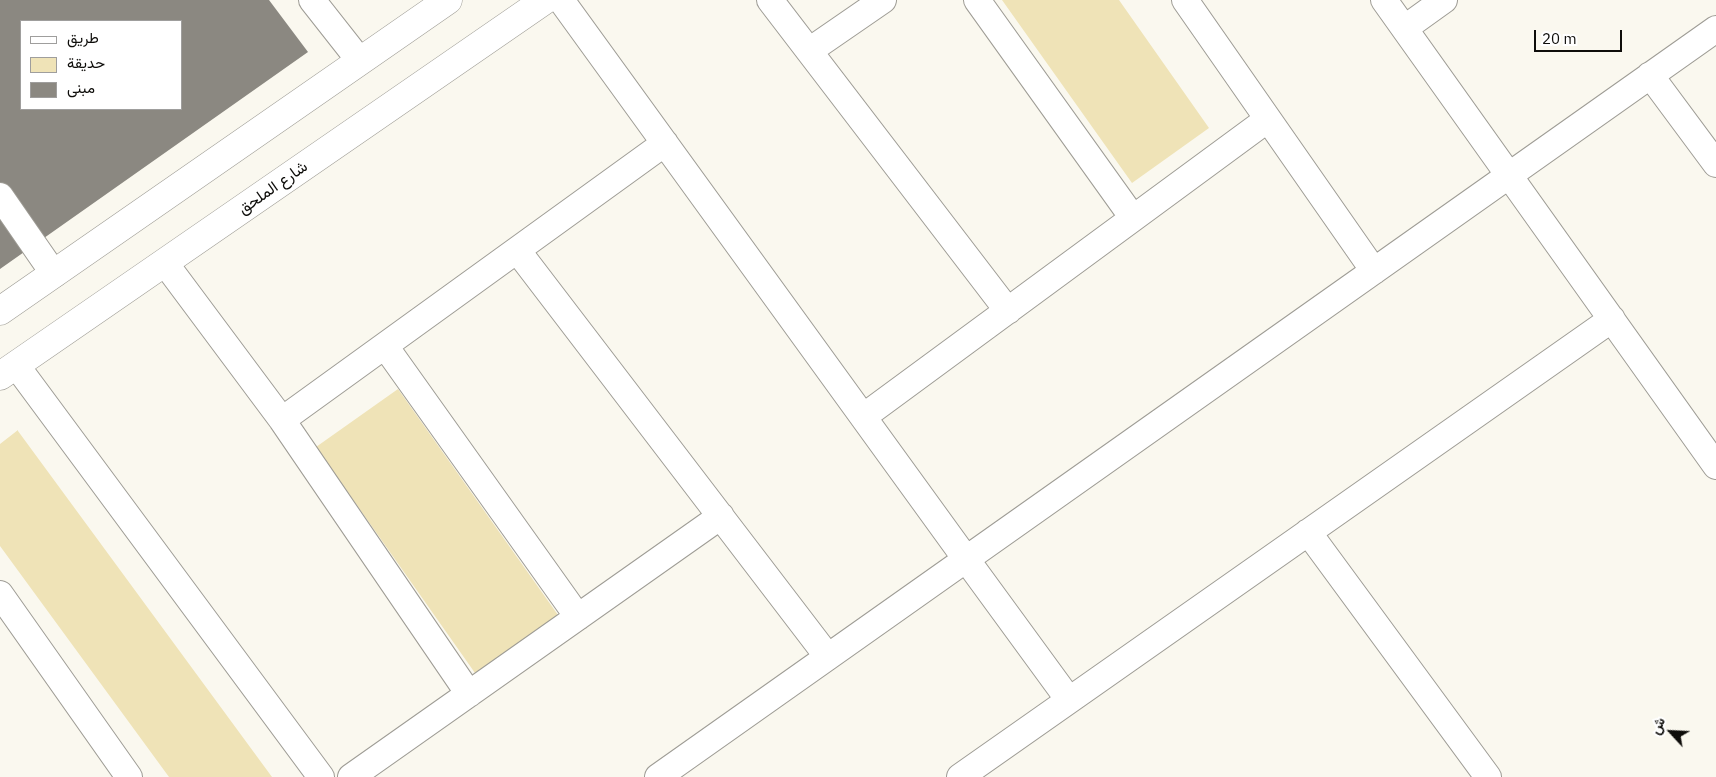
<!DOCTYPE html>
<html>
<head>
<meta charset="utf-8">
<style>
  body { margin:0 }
  #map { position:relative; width:1716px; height:777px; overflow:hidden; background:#faf8ef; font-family:"IBM Plex Sans",Vazirmatn,sans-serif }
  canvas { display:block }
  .legend { position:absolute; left:20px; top:20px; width:162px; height:90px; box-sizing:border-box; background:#fff; border:1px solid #9f9e9d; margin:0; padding:6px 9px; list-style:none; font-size:15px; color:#0e0d0a }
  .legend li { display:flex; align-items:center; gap:10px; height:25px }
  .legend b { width:25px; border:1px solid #9f9e9d }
  .north { position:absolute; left:1646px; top:707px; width:50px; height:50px; -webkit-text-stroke:4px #fff; paint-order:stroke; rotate:295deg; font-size:14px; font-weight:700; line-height:20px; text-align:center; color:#0e0d0a }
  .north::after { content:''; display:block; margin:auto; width:18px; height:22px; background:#0e0d0a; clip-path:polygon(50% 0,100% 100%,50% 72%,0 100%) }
  .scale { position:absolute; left:1534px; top:30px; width:88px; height:22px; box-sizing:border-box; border:2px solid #0e0d0a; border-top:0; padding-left:6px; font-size:15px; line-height:18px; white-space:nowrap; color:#0e0d0a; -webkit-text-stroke:4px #fff; paint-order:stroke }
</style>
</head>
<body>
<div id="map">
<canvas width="1716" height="777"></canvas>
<ul class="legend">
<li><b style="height:6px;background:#fff"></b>طريق</li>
<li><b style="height:14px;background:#efe3b7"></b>حديقة</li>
<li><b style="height:14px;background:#8b8881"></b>مبنى</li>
</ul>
<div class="north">ش</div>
<div class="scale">20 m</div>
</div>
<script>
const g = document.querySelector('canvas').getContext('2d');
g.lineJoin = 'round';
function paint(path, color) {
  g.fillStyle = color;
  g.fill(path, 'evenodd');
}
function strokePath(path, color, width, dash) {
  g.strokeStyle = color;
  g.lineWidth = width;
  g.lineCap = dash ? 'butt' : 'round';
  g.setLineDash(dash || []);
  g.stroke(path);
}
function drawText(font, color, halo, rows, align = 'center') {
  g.font = font + ' "IBM Plex Sans",Vazirmatn,sans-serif';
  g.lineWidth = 5;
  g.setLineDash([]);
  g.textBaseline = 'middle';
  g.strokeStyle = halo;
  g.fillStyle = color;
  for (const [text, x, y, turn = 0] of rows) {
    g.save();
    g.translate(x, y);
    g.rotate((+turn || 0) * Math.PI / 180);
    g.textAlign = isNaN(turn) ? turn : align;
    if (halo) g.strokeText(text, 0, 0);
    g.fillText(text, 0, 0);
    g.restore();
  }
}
const green = new Path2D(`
  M1002 0H1119L1209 128 1132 183Z
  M398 389 558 615 475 673 316 447Z
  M18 430V431L272 777H169L0 546V444Z`);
const building = new Path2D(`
  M0 0H269L308 52 0 269ZM21 21H181V109H21Z`);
const street = new Path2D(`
  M312 0 360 61
  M561 0 966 559 1069 700
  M770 0 1008 311
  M977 0 1133 218
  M1185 0 1374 271
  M1384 0 1716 466
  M1405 28 1444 0
  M809 51 883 0
  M1650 75 1716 164
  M0 196 54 274
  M517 250 828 657
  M165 263 282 420 469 694
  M385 346 578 617
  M16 365 321 777
  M863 417 1268 119
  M282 420 665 143
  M1308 532 1488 777
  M0 594 129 777
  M351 777 721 516
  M658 777 1716 29
  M960 777 1612 319`);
const secondary = new Path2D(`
  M0 311 448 0
  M0 376 545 0`);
const streetNames = [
  ["شارع الملحق",273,188,-35]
];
paint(green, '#efe3b7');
paint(building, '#8b8881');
strokePath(street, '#9e9c95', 28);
strokePath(secondary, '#9e9c95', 29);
strokePath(street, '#fff', 26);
strokePath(secondary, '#fff', 28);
drawText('16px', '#0e0d0a', '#fff', streetNames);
</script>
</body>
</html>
